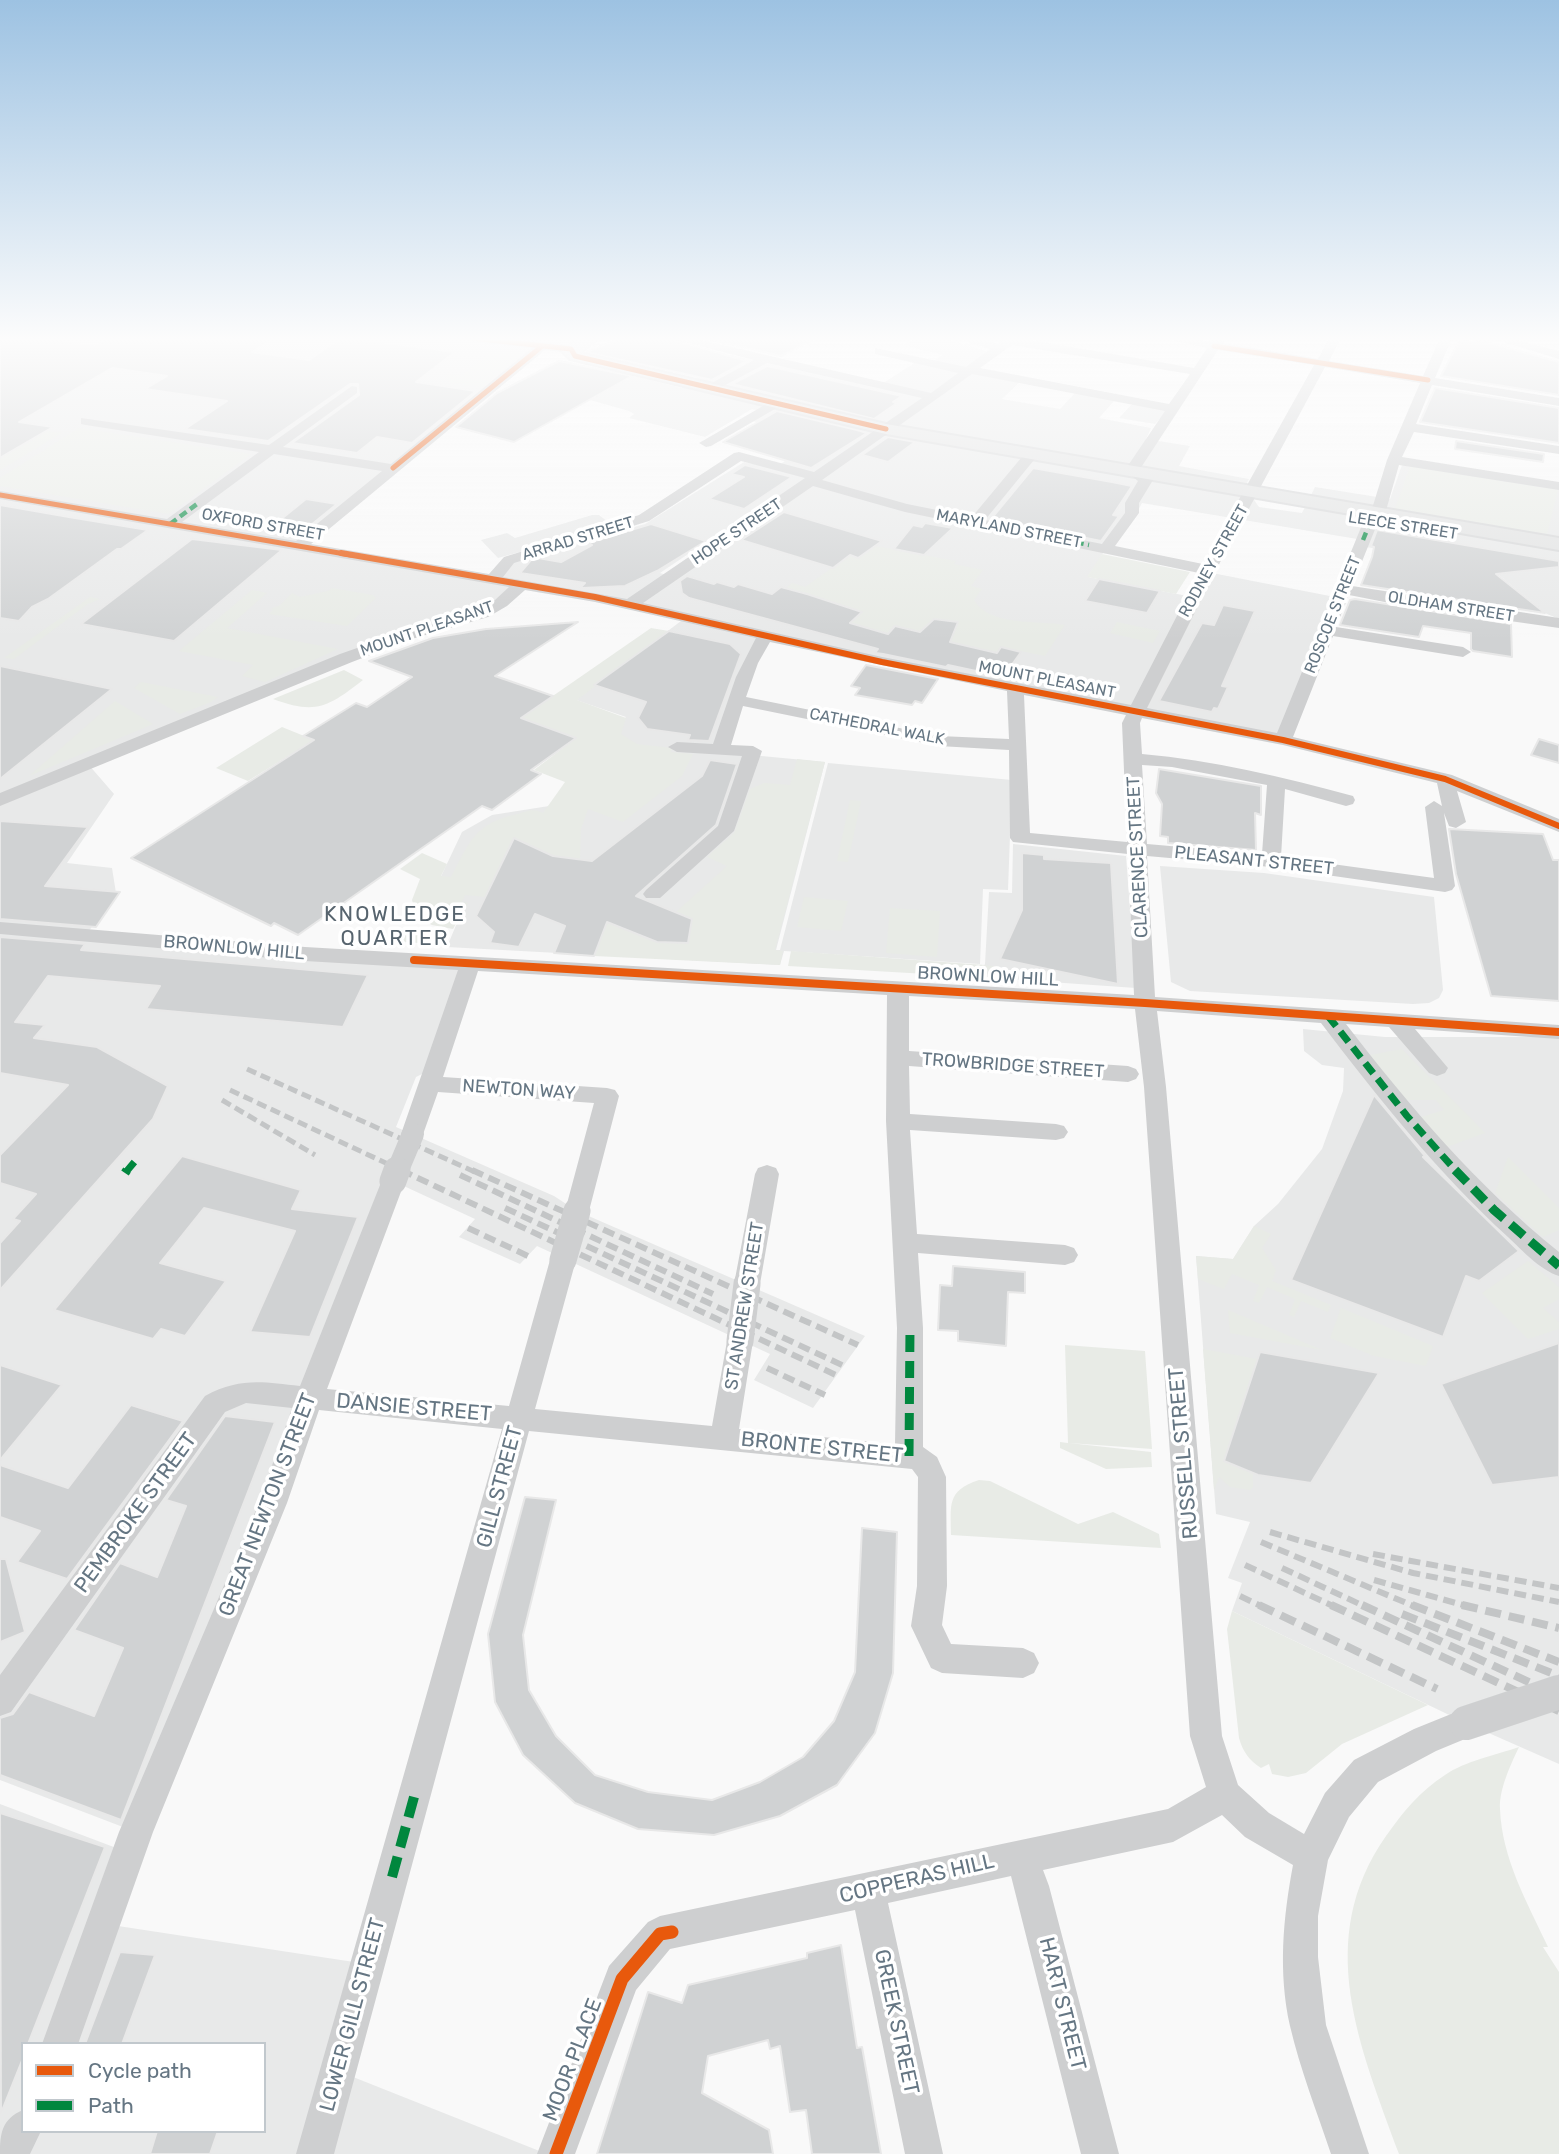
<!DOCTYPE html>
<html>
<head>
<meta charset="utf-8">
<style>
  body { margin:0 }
  #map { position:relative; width:1559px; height:2154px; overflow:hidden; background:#f9f9f9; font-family:Rubik,sans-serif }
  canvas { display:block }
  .legend { position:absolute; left:21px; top:2042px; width:245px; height:91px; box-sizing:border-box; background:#fff; border:2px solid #c1c8cd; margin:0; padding:9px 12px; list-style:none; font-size:21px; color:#657683 }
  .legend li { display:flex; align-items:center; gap:14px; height:35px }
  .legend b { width:35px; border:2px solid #c1c8cd }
</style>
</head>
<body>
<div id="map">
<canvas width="1559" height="2154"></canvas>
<ul class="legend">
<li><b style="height:9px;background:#e8590c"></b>Cycle path</li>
<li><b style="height:9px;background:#00873e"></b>Path</li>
</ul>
</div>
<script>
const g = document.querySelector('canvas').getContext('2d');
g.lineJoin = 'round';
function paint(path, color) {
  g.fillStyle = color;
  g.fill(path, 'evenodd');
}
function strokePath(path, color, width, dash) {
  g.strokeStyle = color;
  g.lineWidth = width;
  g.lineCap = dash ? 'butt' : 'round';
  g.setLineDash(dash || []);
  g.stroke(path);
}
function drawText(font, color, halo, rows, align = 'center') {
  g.font = font + ' Rubik,sans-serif';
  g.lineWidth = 7;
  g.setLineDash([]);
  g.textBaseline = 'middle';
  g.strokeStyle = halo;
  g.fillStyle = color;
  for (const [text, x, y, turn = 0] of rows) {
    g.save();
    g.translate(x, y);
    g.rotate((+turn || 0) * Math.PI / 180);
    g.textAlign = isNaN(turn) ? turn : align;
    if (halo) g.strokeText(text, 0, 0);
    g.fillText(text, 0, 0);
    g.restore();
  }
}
const built = new Path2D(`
  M0 338H591L571 349 541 347 299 545 493 579 509 560 563 540 498 558 481 540 507 533 515 538 592 515H599L620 531 645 524 744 462 774 468 821 439 752 421 765 412 752 409 705 437 629 418 634 414 629 411 590 400 633 376 682 388 731 355 877 387 916 362 933 361 943 355 903 345 917 338H943L988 352 968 367 1020 382 1002 399 1060 409 1075 393 1115 400 1099 418 1151 428 1146 439 1190 446 1179 466 1249 479 1245 487 1259 507 1302 513 1315 487 1390 499 1402 465 1559 484V619L1547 614 1485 564 1365 547 1363 540 1142 503 1136 514 1105 550 1088 577 1193 597 1207 572 1340 598 1283 740 764 637 719 752 825 762 776 950H780L828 763 1012 780 1008 890 983 889 980 964 784 951 780 965 447 947 459 918 436 887 462 832 492 815 549 806 566 782 626 717 576 700 685 618 522 584 501 603 406 636 88 764 114 794 67 863 112 868 116 893 86 935 470 964 436 1067 416 1077 396 1127 554 1196 577 1211 865 1336 813 1408 754 1380 770 1354 537 1246 520 1264 459 1237 475 1219 393 1181 136 1832 0 1780ZM718 534 729 537 670 576 660 573Z
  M1133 403 1169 409 1155 424 1119 418Z
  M1013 844 1126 856 1136 988 978 977 985 964 989 892 1012 893Z
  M1160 866 1264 873 1434 897 1443 990 1439 998 1429 1003 1413 1004 1190 991 1171 982Z
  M1303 1029 1385 1037H1559V1764L1466 1723 1232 1611 1242 1583 1228 1578 1250 1522 1216 1514 1196 1256 1233 1259 1254 1226 1278 1204 1322 1149 1343 1091 1344 1068 1322 1065 1304 1051Z
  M0 1804 119 1849 105 1924 367 1964 338 2071 547 2154H0ZM23 2044H264V2131H23Z`);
const green = new Path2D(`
  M374 338H431L520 350 523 353 483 387 451 382 446 377 449 375 462 376 490 353Z
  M79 428 251 454 169 514 0 486V478Z
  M47 431 62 433 0 470V458Z
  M1410 466 1558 490 1547 534 1395 509Z
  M875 546 956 561 954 564 983 570 971 586 982 589 974 600C990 627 1038 620 1065 625L1045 656 1001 647 997 653 960 645H941L957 625 952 621 934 619 914 638 915 630 896 626 888 634 850 623 861 612 786 588 792 583 805 587 850 555 858 557Z
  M1102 554 1190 572 1176 594 1087 577Z
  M332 588 373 595 376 598 347 626 269 614 273 610 270 609 280 605 292 593 300 597 328 591Z
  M252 590 267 593 227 628 338 649 265 682 242 676 253 665 179 651Z
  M90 597 100 599 88 604 14 659 4 658Z
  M1117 622 1160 631 1153 643 1110 633Z
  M651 628 669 631 577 700 626 718 621 734 637 744 672 748 671 752 693 754 682 776 623 822 588 809 581 829 580 862 532 853 535 848 513 838 485 897 465 895 462 902 468 903 453 929 432 925 417 918 412 900 420 879 400 869 422 853 447 864 441 876 451 877C470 841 475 823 518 814 529 811 531 808 543 813L565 782 534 770 576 738 521 718Z
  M344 670 363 680C328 707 316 715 273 699Z
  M141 682 218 697 211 702 180 714 134 688Z
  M115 701 153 724 29 776Z
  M282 727 314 740 248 781 216 768Z
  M797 759 825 762 775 950 783 951 780 965 594 956 607 922 657 942 688 943 692 919 676 912 727 866 707 857 734 833 750 789 764 783 790 785Z
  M850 800 861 801 848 862 837 861Z
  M804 897 848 901 841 931 797 927Z
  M890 908 940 911 937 957 886 953Z
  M416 931 443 937 439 945 386 940Z
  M791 951 985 965 999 967C983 976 962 969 944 975L788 966Z
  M1402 1049 1485 1133 1447 1147 1421 1117 1444 1110 1436 1100H1405L1370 1055Z
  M1508 1157 1559 1208V1230L1543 1237 1495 1193Z
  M1254 1226 1271 1234 1262 1248 1276 1270 1272 1281 1331 1305 1328 1312 1301 1301 1294 1317 1289 1315 1295 1299 1267 1287 1259 1303 1253 1301 1259 1285 1232 1274 1224 1289 1198 1279 1196 1256 1233 1259Z
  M1528 1261 1559 1287V1299L1543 1308 1559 1322V1329L1528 1339 1482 1293Z
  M1341 1308 1433 1346 1426 1366 1374 1356 1330 1338Z
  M1228 1310 1322 1350 1230 1333Z
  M1065 1345 1145 1351 1152 1449 1069 1443 1151 1452 1152 1467 1106 1469 1060 1448V1442L1068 1443Z
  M1203 1349 1257 1359 1224 1461 1253 1472V1487L1250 1490 1230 1487 1219 1477 1214 1490Z
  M979 1480 990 1481 1078 1524 1113 1512 1159 1534 1161 1548 951 1535C951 1505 946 1491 979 1480Z
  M1232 1611 1428 1705 1342 1744 1306 1773 1288 1777 1272 1774 1269 1764 1261 1768C1249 1760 1243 1752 1239 1738L1227 1629Z
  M1519 1747C1511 1764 1499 1789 1500 1809 1502 1859 1527 1902 1548 1947H1543L1559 1972V2154H1399C1360 2047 1313 1940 1386 1836 1403 1812 1420 1791 1445 1775 1465 1761 1496 1755 1519 1747Z`);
const building = new Path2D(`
  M0 338H46L95 345 106 338H274L252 352 309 360 341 338H348L455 352 416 382 476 391 412 443 377 437 357 453 292 443 359 395 358 384H350L268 441 185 429 227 401 145 389 167 376 112 368 19 422 53 427 0 458Z
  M621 338H667L747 361 712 380 586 352Z
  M704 338H816L781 356Z
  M1463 341 1490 343 1559 362V395L1441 376 1458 343Z
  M559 361 632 376 514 442 456 427 497 393Z
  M767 366 808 375 902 396 893 402 897 403 874 419 732 384Z
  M1435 388 1559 408V443L1420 422Z
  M777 411 857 430 867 433 811 468 723 442Z
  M888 437 915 442 888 462 862 455Z
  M1456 441 1544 454 1543 462 1455 449Z
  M745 465 792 477 744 509 709 499 744 477 731 474Z
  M1033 468 1112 482 1132 486 1113 515 1119 516 1101 541 991 519Z
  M306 499 337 504 295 538 264 533Z
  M0 505 69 517 148 530 121 549H117L48 599 32 607 19 621 0 618Z
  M784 512 882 541 858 558 850 555 833 568 741 540Z
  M925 523 953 528 924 555 894 549 913 525 922 527Z
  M651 524 706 541 657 571 625 586 582 588H580L585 583 520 573 531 560 538 558 561 562 592 545 588 543Z
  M1377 530 1559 561V567L1496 574 1545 613 1361 585 1372 557 1374 547 1371 546Z
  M192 539 282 550 174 641 81 624Z
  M687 576 714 584 717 582 734 587 738 584 772 594 781 587 807 594 862 612 850 623 888 634 895 626 920 632 934 619 958 622 950 642 997 653 1001 647 1021 652 1006 673 979 667 976 671 948 665 946 667 883 654 875 653 878 649 689 598 682 593 680 581Z
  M1099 579 1160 591 1147 613 1085 601Z
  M1355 599 1511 624 1512 657 1473 651 1471 649V633L1423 626 1419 637 1340 625 1350 600Z
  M1223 605 1255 611 1222 686 1228 687 1218 709 1214 708 1212 712 1159 701 1202 623 1214 625Z
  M578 622 495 676 553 696 521 718 576 738 531 770 541 774 492 810 482 806 298 935 274 923 271 926 131 858 314 740 303 736 356 703 367 707 412 677 369 661 433 638 486 629Z
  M669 631 730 644 741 654 709 741 688 740 690 735 647 729 638 718 646 702 594 685Z
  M866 665 938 679 922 703 915 701 912 705 855 695 860 688 851 686Z
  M0 666 112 689 0 779Z
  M1539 739 1559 745V763L1531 755Z
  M710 760 737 764 716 825 636 896 692 919 688 943 657 942 607 922 594 956 554 953 565 926 535 914 519 947 490 943 494 932 476 916 514 838 553 856 592 861 702 776Z
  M1159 769 1261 786V815L1255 813 1256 850 1168 843V837L1160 836 1162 804 1156 793Z
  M0 821 88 827 45 886 120 892 96 927 0 919Z
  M1449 829 1543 834 1553 860H1559V1001L1491 996 1456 874Z
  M1022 853 1044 855V859L1111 863 1118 984 1000 959 1022 910Z
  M0 937 85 944 81 950 368 975 343 1027 146 1009 160 986 48 976 15 1022 45 1025 34 1038 97 1047 168 1086 153 1119 0 1290V1243L20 1221 13 1219 36 1194 0 1183V1155L68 1085 0 1073Z
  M1374 1095 1425 1156 1423 1157 1519 1251 1479 1281 1466 1276 1443 1337 1291 1280Z
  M182 1156 301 1190 292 1209 358 1217 310 1337 250 1332 295 1231 204 1208 160 1263 226 1281 185 1336 161 1329 153 1339 54 1310Z
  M953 1266 1025 1272V1293L1008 1292 1006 1346 958 1341V1331L938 1330 940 1285 952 1286Z
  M1559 1343V1477L1492 1485 1441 1384Z
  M1260 1352 1379 1373 1311 1483 1258 1475 1224 1461Z
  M0 1365 62 1385 0 1460Z
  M131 1405 183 1421 67 1579 17 1562 40 1531 0 1517V1465L68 1488Z
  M225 1416 275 1422 121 1820 0 1775V1718L13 1714 29 1692 94 1716 123 1648 74 1630 120 1563 157 1577 186 1506 166 1500Z
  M525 1497 556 1500 523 1635 529 1690 556 1736 595 1775 648 1792 712 1800 760 1782 803 1757 834 1721 855 1672 862 1528 897 1532 893 1673 875 1733 837 1785 780 1816 714 1835 664 1831 638 1829 575 1803 523 1755 495 1702 488 1634Z
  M0 1559H6L25 1632 0 1642Z
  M0 1813 105 1847 28 2044H23V2058L1 2113Z
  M841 1945 857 2048 862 2047 881 2154H812L806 2110 790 2112 780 2046 770 2049 768 2040 708 2056 702 2093 769 2130 773 2154H597L648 1992 682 2003 688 1985 807 1958V1953Z
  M120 1952 155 1955 122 2044H85Z
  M157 2131H218L210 2154H150Z`);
const minor = new Path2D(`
  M466 338H506L571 345 577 349 571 353 545 350 311 544 489 574 504 557 639 515 734 453 739 452 814 472 922 398 767 363 712 392 708 391V385L754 360 669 338H692L931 393 958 373 875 354V348L966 367 990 349 956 338H977L998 344 1005 338H1019L1194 368 1207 348 1163 338 1212 341 1214 338H1226L1223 343 1318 359 1329 338H1341L1329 361 1423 376 1440 338H1452L1435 378 1559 398V406L1432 385 1416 424 1559 446V454L1414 432 1402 457 1559 482V490L1399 465 1385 514 1378 522 1352 586 1559 618V628L1405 606 1349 595 1336 627 1463 647 1471 652 1463 657 1333 636 1293 737 1452 775 1559 819V832L1457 791 1466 822 1456 828 1449 826 1444 813 1455 886 1452 890 1445 892 1271 867 1147 856 1155 997 1559 1025V1039L1415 1029 1448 1068 1445 1073 1437 1076 1429 1073 1389 1027 1346 1024C1410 1107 1477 1186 1559 1252V1276C1540 1270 1523 1251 1508 1237 1438 1173 1379 1099 1321 1023L1157 1011 1166 1087 1222 1736 1238 1785 1269 1813 1304 1834 1325 1793 1354 1760 1414 1729 1466 1708 1477 1712 1482 1723 1477 1734 1436 1751 1378 1782 1349 1817 1328 1860 1318 1916V1957L1326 2025 1369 2154H1331C1317 2112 1300 2069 1290 2026 1278 1972 1283 1918 1293 1865L1245 1837 1222 1815 1173 1842 1043 1870 1049 1886 1119 2154H1081L1011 1876 888 1903 943 2154H905L855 1910 670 1949 636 1990 575 2154H537L609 1966 648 1922 660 1916 1168 1809 1206 1787 1190 1736 1144 1087 1135 1009 909 996V1051L1128 1066 1136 1069 1139 1074 1136 1079 1128 1082 909 1066 910 1114 1056 1124 1064 1126 1068 1132 1064 1138 1056 1140 910 1130 917 1234 1065 1245 1074 1248 1078 1255 1074 1262 1065 1265 918 1253 923 1328V1447L937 1457 946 1477 947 1586 942 1625 951 1644 1023 1648 1034 1653 1039 1663 1034 1673 1023 1678 942 1673 931 1668 911 1626 917 1586 918 1477 912 1469 529 1431 334 2154H296L502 1429 319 1410 287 1503 153 1832 78 2044H42L119 1832 259 1503 292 1408 246 1403 225 1412 11 1712 0 1716V1675L205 1396C240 1377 263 1382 300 1386L384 1175 393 1172 402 1175 405 1181 327 1389 509 1406 550 1260 554 1253 563 1250 572 1253 576 1260 535 1409 712 1426 727 1341 731 1334 740 1330 749 1334 753 1341 739 1429 895 1444 897 1328 886 1121 887 995 478 971 443 1077 607 1088 615 1090 619 1096 589 1211 586 1217 577 1220 568 1217 565 1211 594 1103 438 1092 421 1140 413 1142 405 1140 401 1134 458 970 305 961 0 934V922L305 947 1134 995 1128 854 1013 842 1010 838 1009 750 939 746 743 706 731 745 753 746 762 751 734 831 660 898H646L643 894 646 890 718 826 742 756 677 752 668 747 677 742 713 744 736 677 756 638 595 602 525 590 507 606 488 617 412 639 352 662 0 806V793L340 654 400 633 476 611 495 600 509 587 0 499V491L167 519 259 452 86 425 81 424V418L269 445 352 386 357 387V393L283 447 391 464 532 348 472 342ZM1012 345 1190 374 1169 404 980 368ZM1218 350 1314 365 1203 564 1115 546 1139 513V503L1153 480 1140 469ZM1325 367 1420 383 1387 460 1371 512 1364 520 1277 733 1147 708 1216 570ZM972 374 1165 411 1125 470 1138 481 1125 503V513L1102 544 985 520 1038 455 1031 451 1026 452 972 517 907 504 822 480ZM274 454 382 471 296 541 182 522ZM741 461 805 478 627 599 503 577 514 563 649 521ZM813 486 905 512 1199 573 1131 705 882 657 643 603ZM770 642 1007 691 1009 739 939 736 746 697 758 663ZM1024 695 1126 715 1122 723 1127 842 1030 833ZM1142 718 1283 745 1437 783 1442 806 1434 801 1425 807 1434 878 1281 857 1285 789 1346 806 1353 804 1355 800 1353 796C1283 777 1213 760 1142 754L1140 723ZM1142 765 1172 767 1267 785 1262 854 1147 844Z
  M1490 338H1510L1559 351V359Z
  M775 399 780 400V406L711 446 706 447 699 443Z
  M767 1165 776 1168 779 1174 760 1284 756 1291 747 1294 738 1291 734 1284 755 1174 758 1168Z
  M23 2110V2131H41L30 2154H0C0 2133 2 2119 23 2110Z`);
const major = new Path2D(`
  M580 338H598L580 353 886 424 1559 538V550L886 434 570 359 562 351Z`);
const railFar2 = new Path2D(`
  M247 1069 475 1172
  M230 1090 405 1172
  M222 1100 315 1155`);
const railFar1 = new Path2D(`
  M401 1170 838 1376
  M472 1170 858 1345
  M460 1175 713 1294
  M505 1208 844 1366
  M468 1228 528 1256
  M767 1368 825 1395
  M1270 1532 1413 1573 1559 1602
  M1261 1542 1416 1607
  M1373 1554 1559 1588
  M1245 1565 1335 1607
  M1282 1568 1366 1607
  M1374 1580 1470 1607
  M1240 1596 1263 1607`);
const rail = new Path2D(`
  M1259 1605 1437 1689
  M1331 1605 1559 1711
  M1362 1605 1559 1696
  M1412 1605 1559 1662
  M1462 1605 1559 1628
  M1402 1614 1559 1676`);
const minorBridgeFar2 = new Path2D(`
  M397 1172 413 1134`);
const minorBridgeFar1 = new Path2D(`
  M393 1181 397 1170
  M563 1260 577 1211
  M740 1341 747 1284`);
const minorBridge = new Path2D(`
  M1466 1723 1559 1692`);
const quietFar3 = new Path2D(`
  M170 524 197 504
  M990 525 1089 545
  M1363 540 1371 520`);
const quietFar2 = new Path2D(`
  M1328 1016 1407 1116 1457 1172
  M126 1172 137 1159`);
const quietFar1 = new Path2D(`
  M1455 1170 1494 1210 1559 1266
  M125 1173 127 1170
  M909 1456 910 1328`);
const quiet = new Path2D(`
  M392 1877 414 1797`);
const cyclewayFar3 = new Path2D(`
  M472 338 571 349 575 356 886 429
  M1214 346 1428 380
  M393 468 541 347
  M0 495 351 555`);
const cyclewayFar2 = new Path2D(`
  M341 553 595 597 882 662 1283 740 1445 779 1559 826`);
const cyclewayFar1 = new Path2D(`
  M414 960 1145 1003 1559 1032`);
const cycleway = new Path2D(`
  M556 2154 622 1979 660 1934 672 1932`);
const farStreetnames = [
  ["OXFORD STREET",263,525,10],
  ["LEECE STREET",1403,526,9],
  ["MARYLAND STREET",1009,529,11],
  ["HOPE STREET",737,532,-34],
  ["ARRAD STREET",578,539,-17],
  ["RODNEY STREET",1214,561,-61],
  ["OLDHAM STREET",1451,607,9],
  ["ROSCOE STREET",1333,615,-68],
  ["MOUNT PLEASANT",427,629,-19],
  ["MOUNT PLEASANT",1047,680,11],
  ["CATHEDRAL WALK",877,727,11]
];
const streetNames = [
  ["CLARENCE STREET",1138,857,-93],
  ["PLEASANT STREET",1254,861,6],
  ["BROWNLOW HILL",234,948,5],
  ["BROWNLOW HILL",988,977,3],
  ["TROWBRIDGE STREET",1013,1066,4],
  ["NEWTON WAY",519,1090,4],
  ["ST ANDREW STREET",745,1306,-81]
];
const quarterNames = [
  ["KNOWLEDGE",395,915],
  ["QUARTER",395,939]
];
const nearStreetnames = [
  ["DANSIE STREET",414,1408,5],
  ["BRONTE STREET",822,1448,6],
  ["RUSSELL STREET",1184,1453,-95],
  ["GILL STREET",500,1487,-75],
  ["GREAT NEWTON STREET",268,1505,-69],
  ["PEMBROKE STREET",136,1513,-54],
  ["COPPERAS HILL",917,1879,-13],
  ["HART STREET",1062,2004,76],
  ["LOWER GILL STREET",353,2015,-75],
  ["GREEK STREET",896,2022,78],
  ["MOOR PLACE",573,2060,-69]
];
paint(built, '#e8e9e9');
paint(green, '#e8ebe6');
paint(building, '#d0d2d3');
strokePath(building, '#e8e8e8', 2);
strokePath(major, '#d5d6d7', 4);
paint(minor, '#cecfd0');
paint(major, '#e1e2e2');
strokePath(railFar2, '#c3c5c6', 5, [10, 5]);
strokePath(railFar1, '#c3c5c6', 6, [12, 6]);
strokePath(rail, '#c3c5c6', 8, [16, 8]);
strokePath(minorBridgeFar2, '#cecfd0', 22);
strokePath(minorBridgeFar1, '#cecfd0', 27);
strokePath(minorBridge, '#cecfd0', 34);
strokePath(quietFar3, '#00873e', 4.5, [8, 4.5]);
strokePath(quietFar2, '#00873e', 7, [13, 7]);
strokePath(quietFar1, '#00873e', 9, [17, 9]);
strokePath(quiet, '#00873e', 10, [21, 10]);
strokePath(cyclewayFar3, '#e8590c', 5);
strokePath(cyclewayFar2, '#e8590c', 6);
strokePath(cyclewayFar1, '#e8590c', 8);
strokePath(cycleway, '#e8590c', 13);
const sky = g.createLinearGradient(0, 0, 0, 640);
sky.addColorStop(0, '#9dc2e2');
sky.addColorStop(0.53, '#fcfcfc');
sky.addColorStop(1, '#fcfcfc00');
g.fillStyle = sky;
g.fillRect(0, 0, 1559, 640);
drawText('16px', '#657683', '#fff', farStreetnames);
drawText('18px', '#657683', '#fff', streetNames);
g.letterSpacing = '2px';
drawText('21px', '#57646e', '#fff', quarterNames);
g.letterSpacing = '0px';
drawText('21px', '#657683', '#fff', nearStreetnames);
</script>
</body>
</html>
